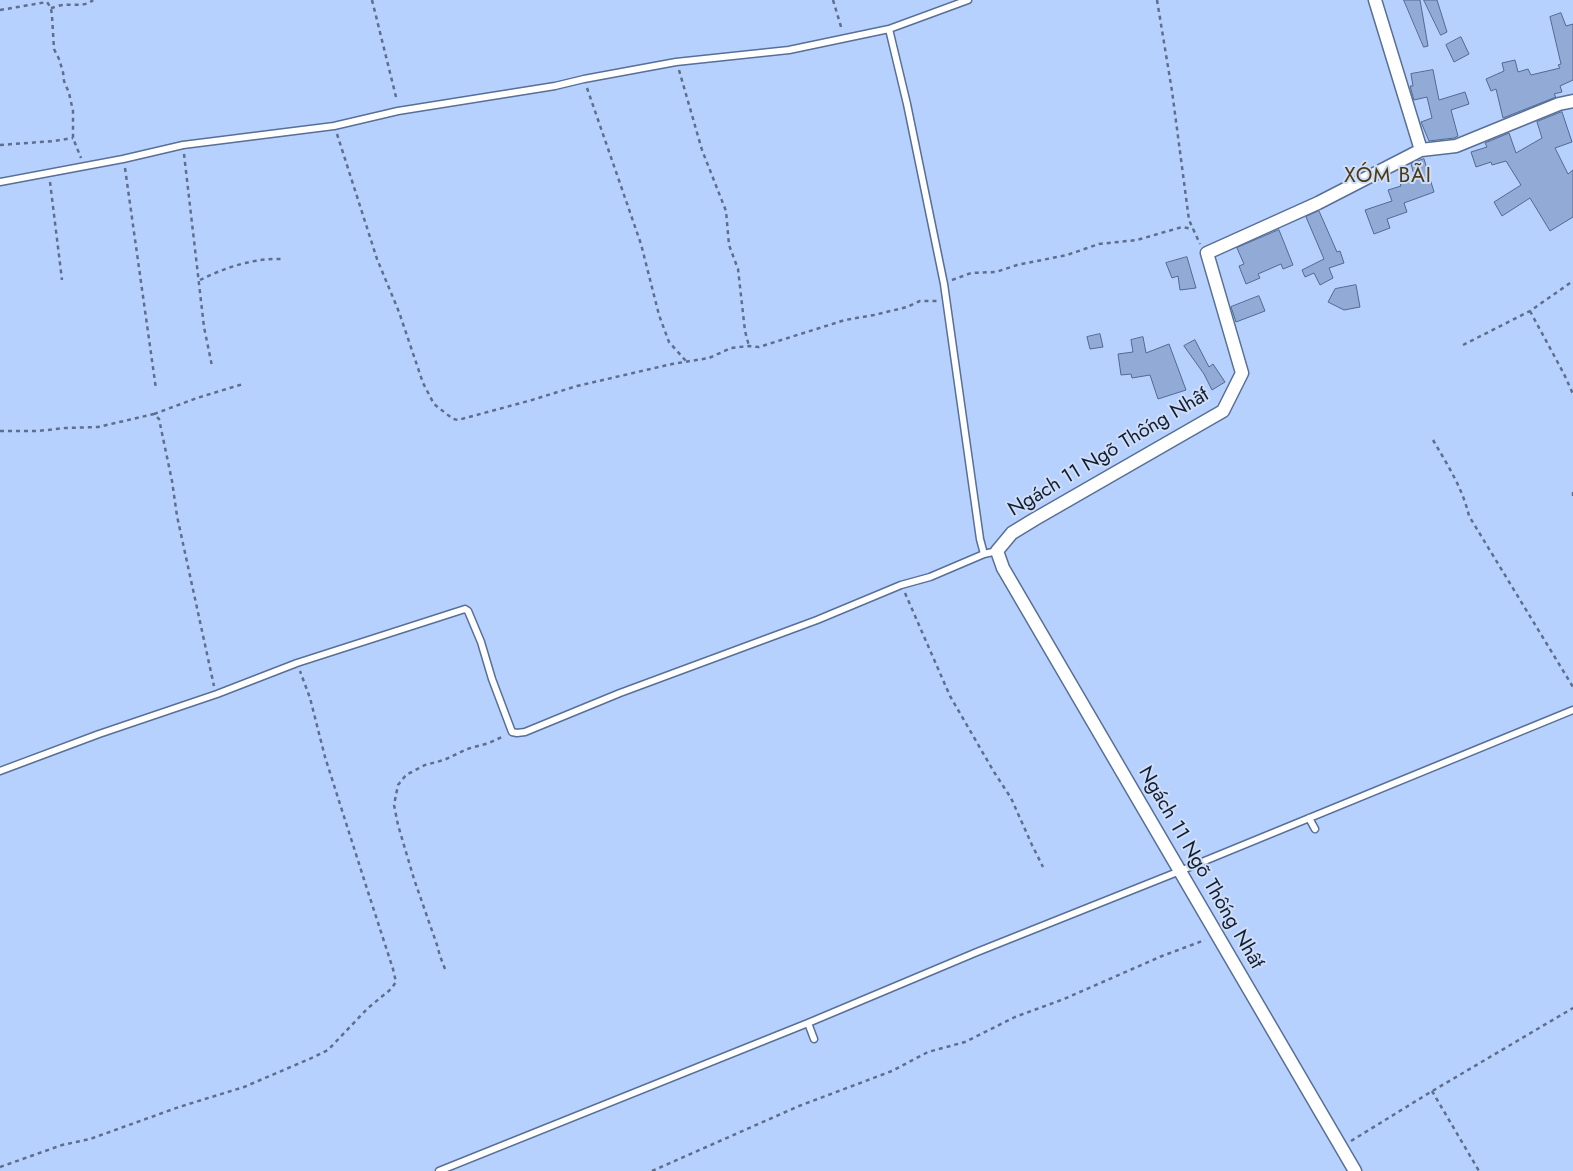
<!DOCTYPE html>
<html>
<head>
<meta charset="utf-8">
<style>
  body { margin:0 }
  canvas { display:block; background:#b7d1fe }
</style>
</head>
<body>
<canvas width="1573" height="1171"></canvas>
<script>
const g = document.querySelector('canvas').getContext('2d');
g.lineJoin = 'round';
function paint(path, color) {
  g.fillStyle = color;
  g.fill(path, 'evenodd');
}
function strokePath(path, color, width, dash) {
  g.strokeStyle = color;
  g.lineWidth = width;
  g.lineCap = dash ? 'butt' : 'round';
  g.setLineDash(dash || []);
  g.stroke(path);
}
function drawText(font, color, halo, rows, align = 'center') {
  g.font = font + ' Jost,sans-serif';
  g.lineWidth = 4;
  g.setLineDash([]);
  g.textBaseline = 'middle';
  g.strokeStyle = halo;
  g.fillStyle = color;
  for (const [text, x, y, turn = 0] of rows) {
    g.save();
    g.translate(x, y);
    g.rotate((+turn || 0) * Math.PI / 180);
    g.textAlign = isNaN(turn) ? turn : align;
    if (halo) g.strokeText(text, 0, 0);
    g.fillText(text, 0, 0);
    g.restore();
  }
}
const building = new Path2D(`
  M1404 0H1420L1428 46 1424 47Z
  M1424 0H1437L1447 32 1441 35Z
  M1561 13 1566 26 1573 24V80L1560 86 1562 92 1554 94 1556 97 1503 118 1496 89 1491 91 1486 79 1504 71 1502 63 1515 60 1518 72 1528 69 1531 75 1560 68 1558 65 1561 64 1550 17Z
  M1461 37 1469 54 1454 62 1446 45Z
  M1433 70 1439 100 1465 92 1469 104 1451 110 1458 136 1454 138 1429 141 1421 122 1432 118 1427 97 1414 100 1410 86H1413L1411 74Z
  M1562 112 1572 142 1555 148 1568 174 1573 170V217L1550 231 1530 198 1502 216 1494 202 1521 185 1506 161 1492 165 1491 162 1476 167 1471 152 1487 147 1485 143 1509 133 1516 153 1542 138 1537 122Z
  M1424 159 1434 192 1404 203 1407 212 1387 219 1390 228 1374 234 1365 210 1392 201 1388 190 1401 186 1400 183 1415 178 1411 164Z
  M1319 211 1337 252 1340 251 1344 263 1329 268 1333 278 1320 285 1314 273 1305 277 1302 270 1324 259 1306 217Z
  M1279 230 1293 265 1283 269 1281 264 1258 274 1260 278 1246 284 1239 266 1244 264 1237 248Z
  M1187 257 1196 288 1180 290 1178 276 1172 278 1166 263Z
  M1356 285 1360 307 1344 310 1328 302 1335 289Z
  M1259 296 1265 311 1236 322 1231 307Z
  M1100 334 1103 347 1090 349 1087 337Z
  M1143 337 1146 353 1169 344 1186 390 1158 399 1150 375 1132 378 1131 374 1121 375 1118 354 1133 352 1131 340Z
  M1195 340 1209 367 1213 364 1225 382 1212 390 1204 374 1184 346Z`);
const path = new Path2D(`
  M372 0 397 101
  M833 0 842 30
  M1157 0 1172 91 1189 220 1200 244
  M51 8C55 7 60 5 64 5 74 4 85 7 93 0
  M0 10 47 2 51 8 52 16 54 49 59 59 63 72 64 81 69 93 73 111V138L81 158
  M679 70 702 150 726 211 729 245 738 269 745 331 749 346
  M587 88 641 244 659 315 669 342 686 361
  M337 134 377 259 399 312 423 383 434 404 453 419 458 420 532 400 577 386 672 364 709 358 731 348 749 346 759 347 845 320 874 315 907 307 920 301H937
  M0 145 54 141 73 138
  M184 154 204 327 212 366
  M125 168 156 389
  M50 182 62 280
  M200 280C224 268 253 258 281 259
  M952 280 971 273 996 272 1017 265 1067 255 1099 244 1137 240 1182 227 1193 229
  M1530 311 1564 374 1573 394
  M1463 345 1530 311 1573 281
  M154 414 197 398 243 384
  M0 431H38L65 428 98 427 154 414 159 419 172 481 177 516 214 686
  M1433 440C1447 464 1463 489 1469 516L1573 687
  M1573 492V496
  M905 593 950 696 994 772 1011 798 1032 845 1043 867
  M445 969 440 956 437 945 414 879 398 825 394 805 398 785 406 775 425 765 444 760 467 749 489 743 504 736
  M1432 1091 1479 1171
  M1351 1141 1429 1093 1573 1008
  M0 1167 62 1145 90 1139 179 1107 244 1087 314 1057 328 1050 368 1008 391 989 396 982 393 969 369 895 325 757 310 698 300 671
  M652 1171 799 1106 892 1071 928 1052 965 1042 1015 1017 1064 999 1162 956 1205 940`);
const service = new Path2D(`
  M889 29 907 104 944 284 980 539 984 554
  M0 182 123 159 183 145 334 126 398 111 555 86 584 79 676 62 789 50 889 29 968 0
  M0 771 99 734 217 694 297 663 465 609 468 611 481 642 492 679 512 732 517 733 525 732 620 693 817 620 901 585 930 577 984 554 997 551
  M1309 818 1315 829
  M808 1023 814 1039
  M439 1171 808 1023 977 952 1180 871 1573 710`);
const minor = new Path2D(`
  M1375 0 1421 150
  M1355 1171 1003 568 997 551 1012 533 1035 519 1223 411 1242 373 1207 253 1318 203 1421 150 1456 146 1559 104 1573 101`);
const streetNames = [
  ["Ngách 11 Ngõ Thống Nhất",1109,453,-31],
  ["Ngách 11 Ngõ Thống Nhất",1200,868,60]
];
const neighbourhoodNames = [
  ["XÓM BÃI",1388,177]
];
paint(building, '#92abd6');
strokePath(building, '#526991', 1);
strokePath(service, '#586f97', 9);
strokePath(minor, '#586f97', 15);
strokePath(path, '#5e6f8d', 2.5, [4, 4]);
strokePath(service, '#fff', 6);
strokePath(minor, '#fff', 12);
drawText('20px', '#141d2e', '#cedef9', streetNames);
g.letterSpacing = '1px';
drawText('21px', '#4d3a14', '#cedef9', neighbourhoodNames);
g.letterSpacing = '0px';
</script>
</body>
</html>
